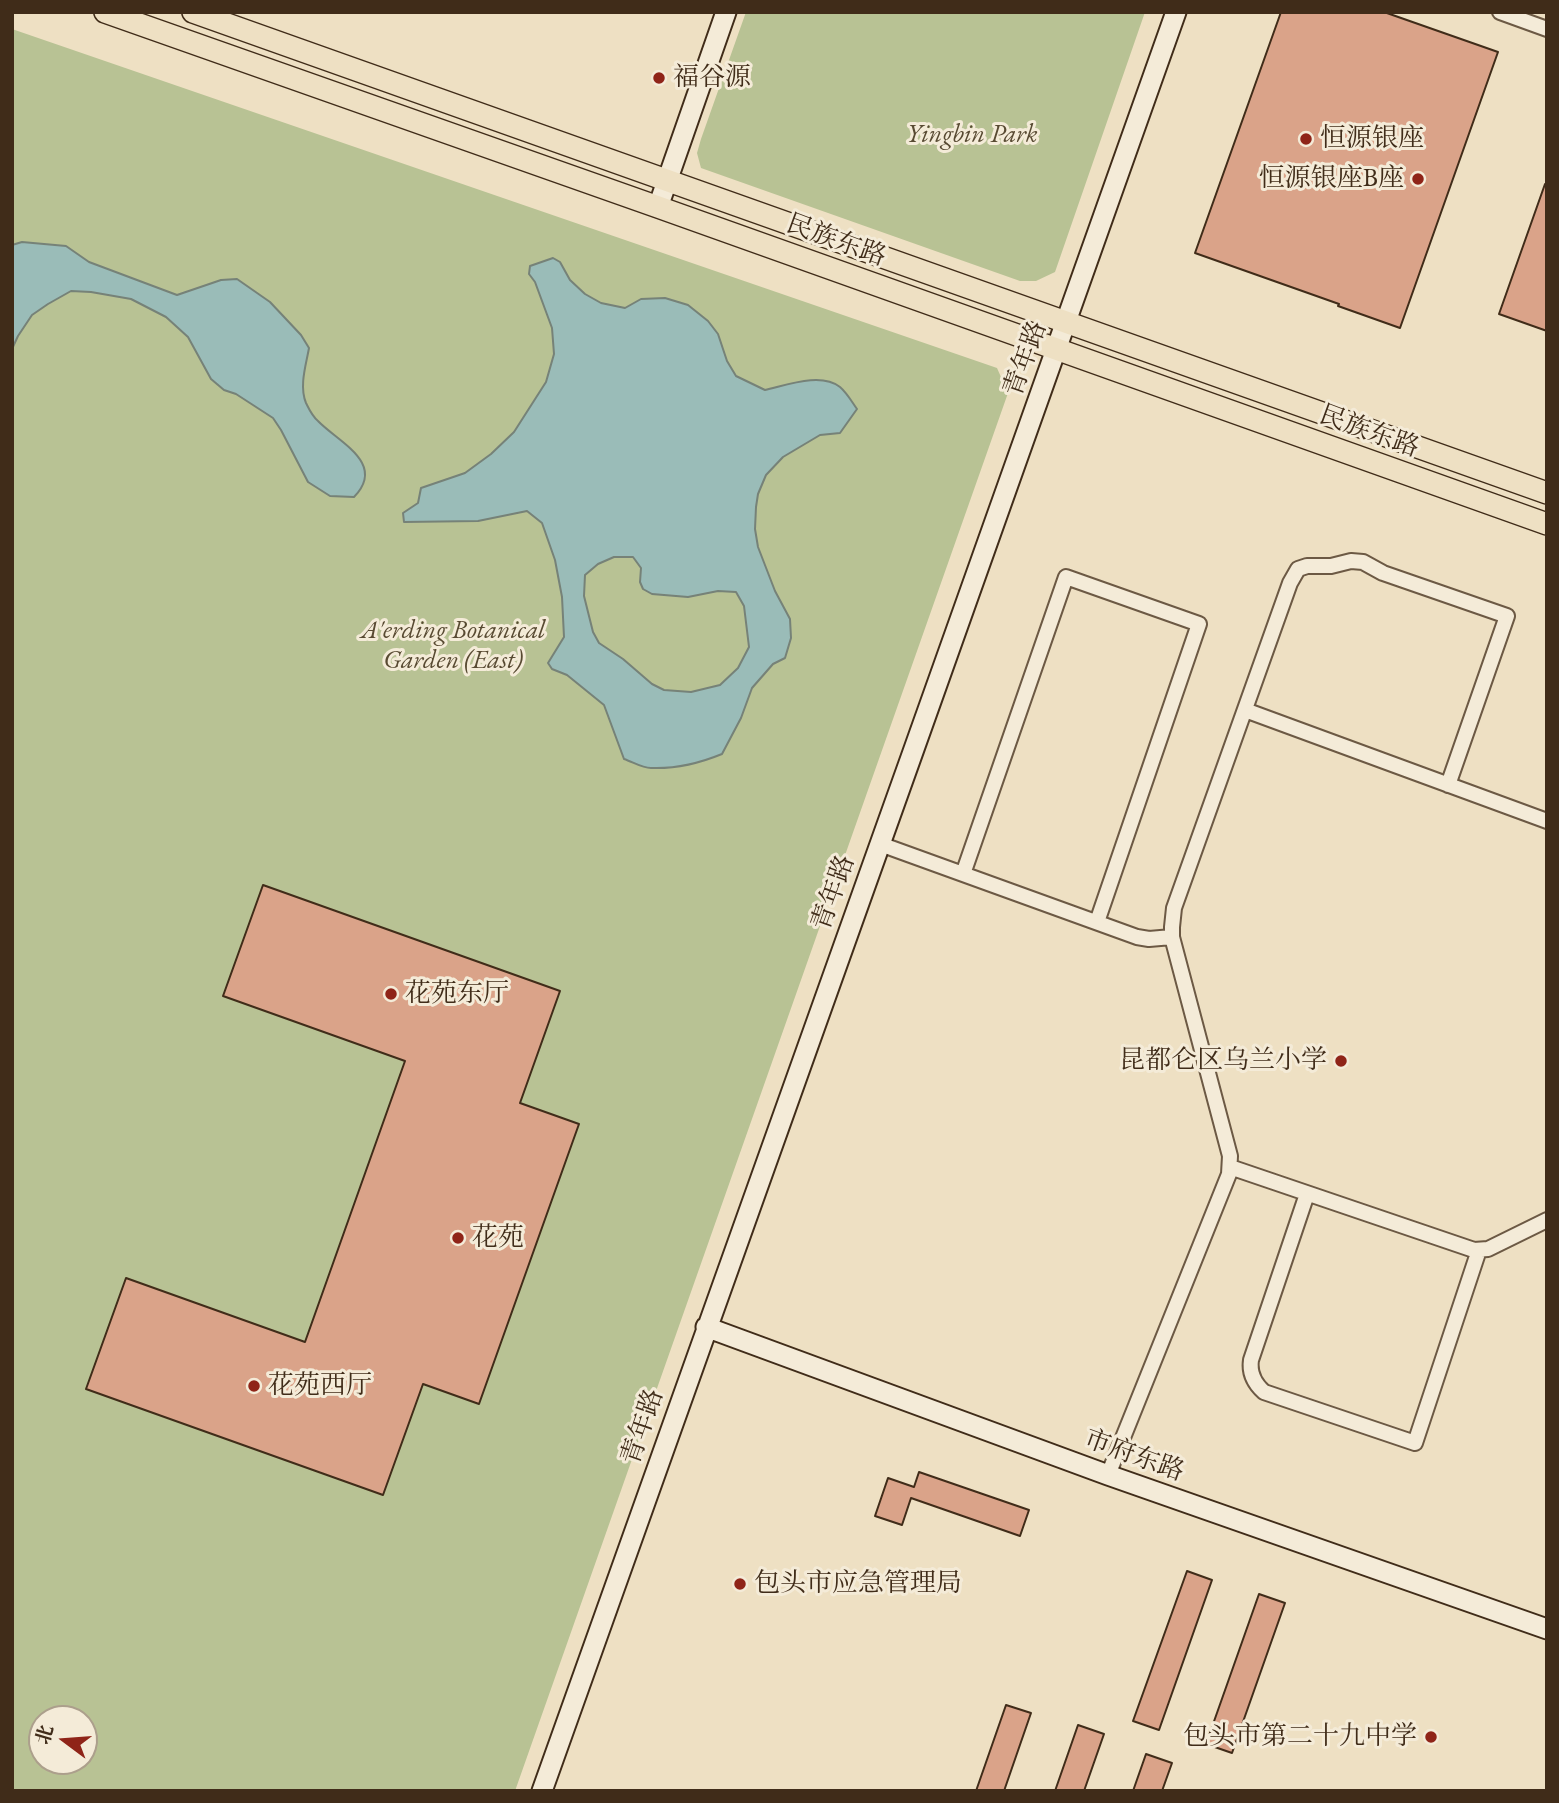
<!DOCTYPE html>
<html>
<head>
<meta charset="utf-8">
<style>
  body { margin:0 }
  #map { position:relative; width:1559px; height:1803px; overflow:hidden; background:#eee0c3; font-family:"EB Garamond","Noto Serif SC",serif }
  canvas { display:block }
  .frame { position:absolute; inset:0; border:14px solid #402c19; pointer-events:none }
  .north { position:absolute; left:28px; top:1705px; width:70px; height:70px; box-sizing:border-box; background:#f4ebd8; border:2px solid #ac9f8c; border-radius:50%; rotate:286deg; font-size:19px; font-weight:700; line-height:28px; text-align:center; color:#402c19 }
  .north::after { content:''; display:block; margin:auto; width:24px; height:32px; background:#8f2418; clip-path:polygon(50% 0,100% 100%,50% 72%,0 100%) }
</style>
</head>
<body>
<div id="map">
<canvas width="1559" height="1803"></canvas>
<div class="frame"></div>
<div class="north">北</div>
</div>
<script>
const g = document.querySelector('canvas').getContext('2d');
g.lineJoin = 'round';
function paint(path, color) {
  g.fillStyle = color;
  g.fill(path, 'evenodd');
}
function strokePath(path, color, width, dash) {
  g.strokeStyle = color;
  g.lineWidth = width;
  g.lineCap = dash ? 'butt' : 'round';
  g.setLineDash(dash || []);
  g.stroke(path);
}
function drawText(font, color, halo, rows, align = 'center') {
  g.font = font + ' "EB Garamond","Noto Serif SC",serif';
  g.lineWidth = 6;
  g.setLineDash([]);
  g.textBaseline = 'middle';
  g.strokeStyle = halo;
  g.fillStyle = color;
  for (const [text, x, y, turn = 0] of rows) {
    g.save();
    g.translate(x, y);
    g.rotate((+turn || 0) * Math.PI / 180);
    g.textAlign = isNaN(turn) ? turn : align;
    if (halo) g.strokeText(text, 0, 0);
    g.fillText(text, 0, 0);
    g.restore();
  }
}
const green = new Path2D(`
  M746 12H1145L1055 272 1036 281H1020L701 168 697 153 701 139Z
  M12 29 997 368 1008 393 515 1791H12ZM42 1719H84V1761H42Z`);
const water = new Path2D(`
  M22 242 66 246 89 262 177 295 221 280 237 279 270 302 301 335 309 348C306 365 299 386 306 403 309 409 312 416 318 421 338 442 387 463 354 497L330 496 308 482 281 430 273 418 236 394 224 390 211 379 188 337 166 317 131 299 91 292 71 291 48 304 32 315 18 336 12 349V245Z
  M553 258 560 262 570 280 585 294 601 303 625 308 641 299 665 298 688 305 708 321 718 334 727 361 736 376 765 390C787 385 821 372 840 387 847 393 852 402 857 409L840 433 820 435 783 457 766 475 758 494 756 507 755 529 758 547 775 591 790 619 791 638 785 658 773 664 752 688 741 718 722 754C700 763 675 769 651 768 642 768 633 762 624 759L604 705 567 675 552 669 548 663 564 637 562 597 555 560 542 523 527 511 478 521 404 522 403 513 418 503 421 488 465 473 491 454 514 432 546 382 554 354 552 328 535 282 529 274 530 266ZM614 557H633L641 568 640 582 643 589 652 594 688 597 718 591 736 592 744 606 749 647 738 668 720 685 691 692 664 690 652 684 623 659 599 643 593 632 584 596 585 575 598 564Z`);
const building = new Path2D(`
  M1281 12H1384L1498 52 1400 328 1338 306 1339 304 1195 253Z
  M1545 184H1547V331L1499 314Z
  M263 885 560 991 520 1103 579 1124 479 1404 423 1384 383 1495 86 1389 126 1278 305 1342 405 1061 223 996Z
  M919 1472 1029 1510 1020 1536 911 1498 902 1525 875 1516 888 1478 914 1487Z
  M1187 1571 1212 1580 1159 1730 1133 1721Z
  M1259 1594 1285 1603 1232 1753 1206 1744Z
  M1006 1705 1031 1713 1004 1791H976Z
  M1078 1725 1104 1734 1084 1791H1055Z
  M1146 1754 1172 1763 1162 1791H1133Z`);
const street = new Path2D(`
  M1500 12 1547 29
  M1245 710 1547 821
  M880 844 1137 937 1149 939 1172 937
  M963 874 1066 577 1199 624 1097 922
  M1230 1167 1474 1250 1488 1249 1547 1220
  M1307 1194 1251 1360C1249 1373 1254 1383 1264 1392L1415 1443 1479 1250
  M1108 1475 1229 1174 1230 1156 1172 937V927L1174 908 1290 583 1298 569 1307 566H1331L1351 561 1363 562 1383 573 1507 616 1448 785`);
const secondary = new Path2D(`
  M658 207 726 12
  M706 1327 1108 1475 1547 1629
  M542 1791C752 1197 967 606 1176 12`);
const primary = new Path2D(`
  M105 12 658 207 1547 524
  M193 12 1547 493`);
const markers = [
  [659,78,7,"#8f2418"],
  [1306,139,7,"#8f2418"],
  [1418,179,7,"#8f2418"],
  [391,994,7,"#8f2418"],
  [1341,1061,7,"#8f2418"],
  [458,1238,7,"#8f2418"],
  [254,1386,7,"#8f2418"],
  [740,1584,7,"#8f2418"],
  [1431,1737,7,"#8f2418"]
];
const poiNames = [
  ["福谷源",673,78],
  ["恒源银座",1320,139],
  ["恒源银座B座",1404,179,"right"],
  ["花苑东厅",405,994],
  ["昆都仑区乌兰小学",1327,1061,"right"],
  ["花苑",472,1238],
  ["花苑西厅",268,1386],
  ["包头市应急管理局",754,1584],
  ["包头市第二十九中学",1417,1737,"right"]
];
const parkNames = [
  ["Yingbin Park",972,135],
  ["A'erding Botanical",453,631],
  ["Garden (East)",453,661]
];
const streetNames = [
  ["民族东路",836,241,20],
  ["青年路",1026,359,-70],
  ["民族东路",1369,432,20],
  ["青年路",834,893,-70],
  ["青年路",643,1427,-71],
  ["市府东路",1134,1456,20]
];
paint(green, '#b8c294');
paint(water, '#9abcb8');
strokePath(water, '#768278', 2);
paint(building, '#daa389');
strokePath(building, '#402c19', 2);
strokePath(street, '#6c5944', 18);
strokePath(secondary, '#402c19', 23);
strokePath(primary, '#402c19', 24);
strokePath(street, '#f4ebd8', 14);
strokePath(secondary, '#f4ebd8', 19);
strokePath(primary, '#eee0c3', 21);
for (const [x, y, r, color] of markers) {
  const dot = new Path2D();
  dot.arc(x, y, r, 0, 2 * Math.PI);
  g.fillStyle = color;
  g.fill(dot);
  strokePath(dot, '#f4ebd8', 2.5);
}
drawText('26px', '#402c19', '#f4ebd8', poiNames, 'left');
drawText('italic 26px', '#584a32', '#f4ebd8', parkNames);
drawText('26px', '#402c19', '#f4ebd8', streetNames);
</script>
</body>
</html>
